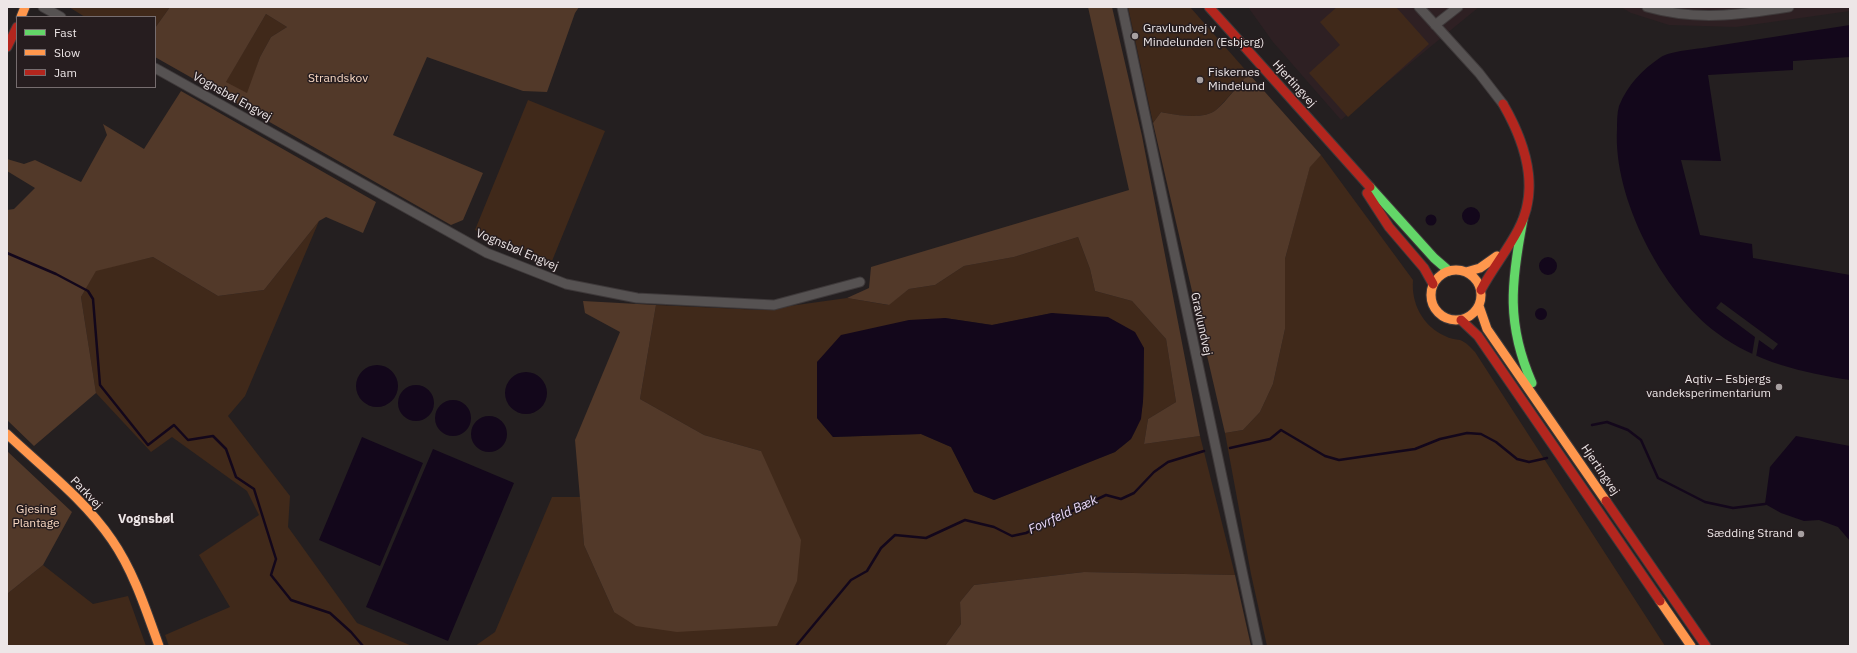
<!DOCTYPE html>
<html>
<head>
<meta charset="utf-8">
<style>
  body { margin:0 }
  #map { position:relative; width:1857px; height:653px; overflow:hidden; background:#241f20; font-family:"IBM Plex Sans",sans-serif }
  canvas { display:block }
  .frame { position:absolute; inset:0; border:8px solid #ede6e7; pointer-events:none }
  .legend { position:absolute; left:16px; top:16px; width:140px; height:72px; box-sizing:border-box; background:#261d1f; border:1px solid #766d6f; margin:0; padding:5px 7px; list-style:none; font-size:12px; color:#ede6e7 }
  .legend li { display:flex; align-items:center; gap:8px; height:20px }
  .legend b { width:20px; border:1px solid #766d6f }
</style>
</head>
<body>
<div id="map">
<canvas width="1857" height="653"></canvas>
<div class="frame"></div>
<ul class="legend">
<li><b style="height:5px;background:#63d668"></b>Fast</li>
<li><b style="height:5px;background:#ff974d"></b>Slow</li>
<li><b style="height:5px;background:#b3261e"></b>Jam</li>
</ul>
</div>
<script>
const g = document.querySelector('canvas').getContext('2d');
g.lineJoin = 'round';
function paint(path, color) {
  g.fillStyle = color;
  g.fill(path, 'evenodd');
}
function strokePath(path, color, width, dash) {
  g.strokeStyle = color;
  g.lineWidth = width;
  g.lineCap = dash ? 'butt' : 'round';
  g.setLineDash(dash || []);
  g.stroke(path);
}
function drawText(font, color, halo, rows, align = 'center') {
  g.font = font + ' "IBM Plex Sans",sans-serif';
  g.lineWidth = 3;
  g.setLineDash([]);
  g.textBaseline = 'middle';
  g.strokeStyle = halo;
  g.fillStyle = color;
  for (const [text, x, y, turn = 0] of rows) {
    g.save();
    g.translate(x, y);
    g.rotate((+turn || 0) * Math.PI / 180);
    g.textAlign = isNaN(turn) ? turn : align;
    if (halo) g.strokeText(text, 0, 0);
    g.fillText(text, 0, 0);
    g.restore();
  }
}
const built = new Path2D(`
  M1248 7H1479L1341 120 1273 42Z
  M1621 7H1850V11L1736 27 1669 25 1631 13Z`);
const green = new Path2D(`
  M69 7H170L155 28V17H85Z
  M1128 7H1190L1249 74C1237 85 1228 99 1216 110 1204 120 1175 115 1161 112L1153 123Z
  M1337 7H1396L1429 44 1348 117 1309 73 1340 45 1320 22Z
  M266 14 287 27 271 37 260 57 248 94 225 83Z
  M528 100 605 131 552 261 475 230Z
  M1321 155 1413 280C1411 304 1423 326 1445 336 1450 339 1455 339 1460 340 1466 342 1471 348 1475 352L1665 646H1267L1251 574 1225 433 1243 430 1260 412 1273 384 1285 329V259L1310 166Z
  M319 221 245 396 228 416 290 496 288 527 357 623 412 646H169L165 635 230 607 199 555 259 515 247 491 172 437 151 452 96 393 81 297 96 270 153 257 218 296 264 290Z
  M1078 237 1090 269 1095 291 1132 301 1166 339 1176 402 1148 419 1144 444 1200 436 1235 575 1084 572 974 585 960 602 961 624 945 646H475L495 632 552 497H580L584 545 614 612 761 451 704 435 640 399 656 305 761 310 847 298 888 305 909 289 935 285 964 266 1014 257ZM1052 313 1144 348C1143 377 1148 411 1132 437 1128 443 1120 447 1115 452L994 500 974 492 951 447 921 434 833 437 817 418V362L945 318 992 325Z
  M43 565 93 604 128 596 146 646H7V594Z`);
const forest = new Path2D(`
  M170 7H579L575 13 547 92 523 91 427 57 393 135 483 173 463 220 451 225 155 57V28ZM266 14 287 27 271 37 260 57 247 93 226 82Z
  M1088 7H1112L1142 136 1200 436 1144 444 1148 419 1176 402 1166 339 1132 301 1095 291 1090 269 1078 237 1014 257 964 266 935 285 909 289 889 305 847 298 869 288 871 267 1129 190Z
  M1249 74 1321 155 1310 167 1285 259V329L1273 384 1260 412 1243 430 1225 433 1153 123 1161 112C1175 115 1204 120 1216 110 1228 100 1237 85 1249 74Z
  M181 91 376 202 363 233 326 217 319 221 264 290 218 296 153 257 96 271 81 297 96 393 34 446 7 420V210L14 209 35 188 7 171V159L24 164 35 160 81 182 107 135 103 124 144 149Z
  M583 301 656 305 640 399 704 435 761 451 801 540 797 581 777 626 677 632 636 626 614 612 584 545 575 440 620 332 585 313Z
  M7 451 72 512 43 565 7 594Z
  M1084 572 1235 575 1251 646H945L961 624 960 602 974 585Z`);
const water = new Path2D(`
  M1850 25V57L1793 61V70L1708 75 1721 161 1681 160 1700 235 1752 244 1753 258 1850 275V380C1804 373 1755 362 1717 333 1662 292 1613 198 1617 129 1617 122 1617 113 1619 106 1628 84 1642 70 1661 57 1670 51 1698 49 1709 47 1756 40 1803 32 1850 25Z
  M1462 216a9 9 0 1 1 18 0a9 9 0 1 1-18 0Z
  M1425.5 220a5.5 5.5 0 1 1 11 0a5.5 5.5 0 1 1-11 0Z
  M1539 266a9 9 0 1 1 18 0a9 9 0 1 1-18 0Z
  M1535 314a6 6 0 1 1 12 0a6 6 0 1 1-12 0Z
  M1052 313 1108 317 1135 332 1144 348 1143 401 1141 419 1131 439 1115 452 994 500 974 492 951 447 921 434 833 437 817 418V362L841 335 909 320 945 318 992 325Z
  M356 386a21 21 0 1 1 42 0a21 21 0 1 1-42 0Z
  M505 393a21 21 0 1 1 42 0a21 21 0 1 1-42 0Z
  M398 403a18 18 0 1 1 36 0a18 18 0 1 1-36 0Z
  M435 418a18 18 0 1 1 36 0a18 18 0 1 1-36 0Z
  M471 434a18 18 0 1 1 36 0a18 18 0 1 1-36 0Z
  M1796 436 1850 446V541L1838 527 1819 520 1804 521 1781 513 1765 504 1770 467Z
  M362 437 423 463 380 566 319 540Z
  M433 449 514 483 448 641 366 607Z`);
const pier = new Path2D(`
  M1721 302 1778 344 1773 350 1759 340 1756 357 1752 355 1755 337 1716 308Z`);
const stream = new Path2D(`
  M7 253 56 274 88 291 93 299 100 385 148 445 174 425 188 440 213 436 226 449 236 477 254 489 276 559 271 575 291 600 330 613 351 632 363 646
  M1592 425 1607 422 1628 430 1641 440 1658 478 1705 502 1733 508 1765 504
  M1230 448 1270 439 1281 430 1325 456 1339 460 1415 449 1440 439 1467 433 1481 434 1496 442 1517 459 1529 462 1547 458
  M796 646 851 580 867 571 881 548 895 535 926 538 965 520 994 527 1012 536 1026 533 1106 495 1121 499 1134 493 1154 472 1168 462 1204 451`);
const street = new Path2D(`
  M43 7 61 17
  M1122 7 1258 646
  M1419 7 1479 73 1503 104
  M1647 7C1696 21 1739 15 1789 7
  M1435 25 1458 7
  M155 68 487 253 566 284 637 298 774 305 860 282`);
const fast = new Path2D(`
  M1370 187 1434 258 1449 271
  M1523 220C1511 282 1506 324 1532 383`);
const slow = new Path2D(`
  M21 17 25 7
  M1431 295a25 25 0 1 1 50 0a25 25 0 1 1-50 0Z
  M1466 272 1480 268 1497 256
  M1479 306 1487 329 1606 501
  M7 434C43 468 84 499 112 540 134 572 146 610 159 646
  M1660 601 1691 646`);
const jam = new Path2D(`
  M1209 7 1370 187
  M7 47 17 27
  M1367 193 1389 227 1424 268 1433 284
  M1481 290C1492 269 1507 251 1518 230 1541 188 1525 142 1503 104
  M1461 320 1478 336 1660 601
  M1606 501 1706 646`);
const markers = [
  [1135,36,4,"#a7a0a1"],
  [1200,80,4,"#a7a0a1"],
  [1779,387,4,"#a7a0a1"],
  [1801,534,4,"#a7a0a1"]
];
const poiNames = [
  ["Gravlundvej v",1143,29],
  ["Mindelunden (Esbjerg)",1143,43],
  ["Fiskernes",1208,73],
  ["Mindelund",1208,87],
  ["Aqtiv – Esbjergs",1771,380,"right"],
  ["vandeksperimentarium",1771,394,"right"],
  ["Sædding Strand",1793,534,"right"]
];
const parkNames = [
  ["Strandskov",338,79],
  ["Gjesing",36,510],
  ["Plantage",36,524]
];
const streetNames = [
  ["Hjertingvej",1294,84,48],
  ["Vognsbøl Engvej",232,97,29],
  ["Vognsbøl Engvej",517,250,23],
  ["Gravlundvej",1201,324,78],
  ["Hjertingvej",1600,470,56],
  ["Parkvej",86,493,46]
];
const waterNames = [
  ["Fovrfeld Bæk",1063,515,-25]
];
const neighbourhoodNames = [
  ["Vognsbøl",146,519]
];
paint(built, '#2e2023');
paint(green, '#40291a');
paint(forest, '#523929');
paint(water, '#13071b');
paint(pier, '#241f20');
strokePath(stream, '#13071b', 2.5);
strokePath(street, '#3e393a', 11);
strokePath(fast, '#3e393a', 11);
strokePath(slow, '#3e393a', 11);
strokePath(jam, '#3e393a', 11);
strokePath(street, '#565252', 9);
strokePath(fast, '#63d668', 9);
strokePath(slow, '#ff974d', 9);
strokePath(jam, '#b3261e', 9);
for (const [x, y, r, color] of markers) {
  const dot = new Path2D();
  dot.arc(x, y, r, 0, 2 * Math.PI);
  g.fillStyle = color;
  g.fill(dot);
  strokePath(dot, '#261d1f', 1.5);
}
drawText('12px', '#ede6e7', '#261d1f', poiNames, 'left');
drawText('12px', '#f9d8c2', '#261d1f', parkNames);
drawText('12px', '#ede6e7', '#261d1f', streetNames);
drawText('italic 13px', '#ebdafb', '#261d1f', waterNames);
drawText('bold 13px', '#ede6e7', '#261d1f', neighbourhoodNames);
</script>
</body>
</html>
